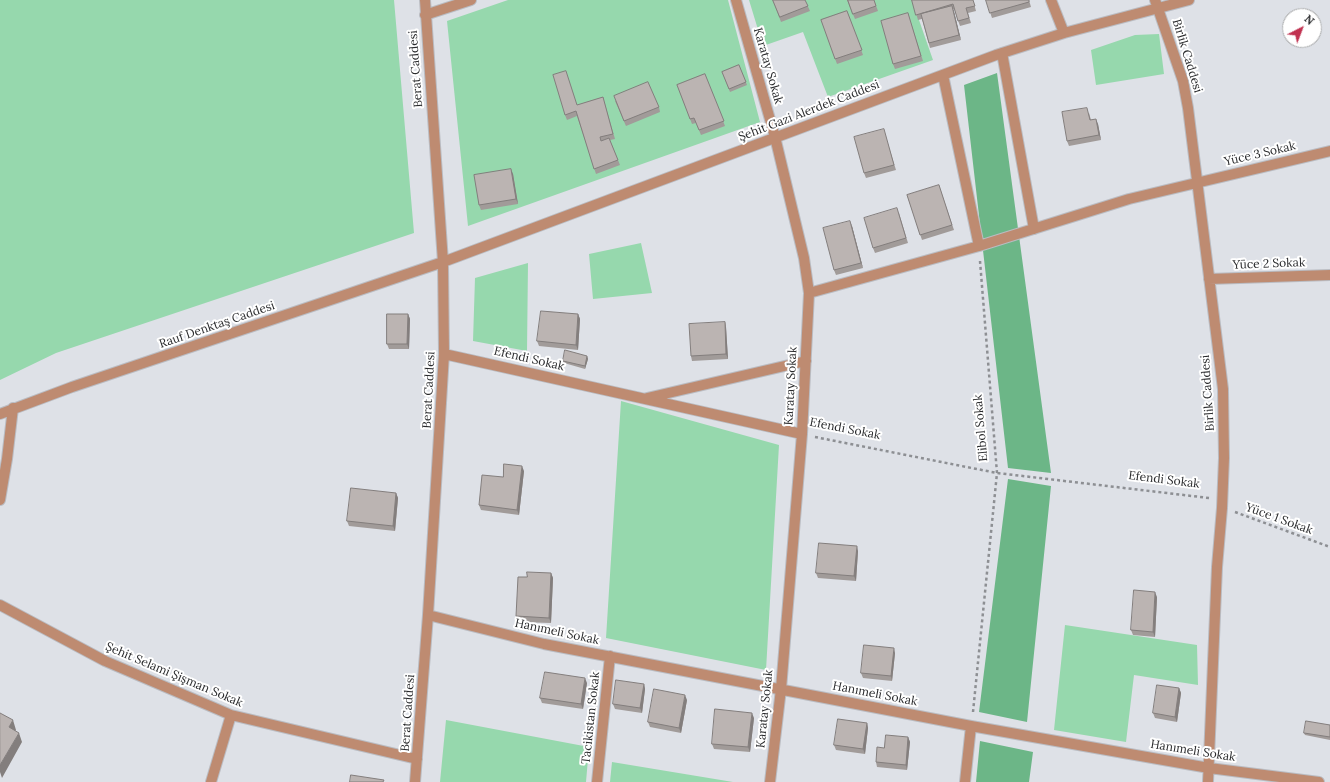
<!DOCTYPE html>
<html>
<head>
<meta charset="utf-8">
<style>
  body { margin:0 }
  #map { position:relative; width:1330px; height:782px; overflow:hidden; background:#dee1e7; font-family:Lora,serif }
  canvas { display:block }
  .north { position:absolute; left:1282px; top:8px; width:40px; height:40px; box-sizing:border-box; background:#fff; border:1px solid #a9aaab; border-radius:50%; rotate:42deg; font-size:11px; font-weight:700; line-height:16px; text-align:center; color:#292a2c }
  .north::after { content:''; display:block; margin:auto; width:14px; height:18px; background:#c13150; clip-path:polygon(50% 0,100% 100%,50% 72%,0 100%) }
</style>
</head>
<body>
<div id="map">
<canvas width="1330" height="782"></canvas>
<div class="north">N</div>
</div>
<script>
const g = document.querySelector('canvas').getContext('2d');
g.lineJoin = 'round';
function paint(path, color) {
  g.fillStyle = color;
  g.fill(path, 'evenodd');
}
function strokePath(path, color, width, dash) {
  g.strokeStyle = color;
  g.lineWidth = width;
  g.lineCap = dash ? 'butt' : 'round';
  g.setLineDash(dash || []);
  g.stroke(path);
}
function drawText(font, color, halo, rows, align = 'center') {
  g.font = font + ' Lora,serif';
  g.lineWidth = 4;
  g.setLineDash([]);
  g.textBaseline = 'middle';
  g.strokeStyle = halo;
  g.fillStyle = color;
  for (const [text, x, y, turn = 0] of rows) {
    g.save();
    g.translate(x, y);
    g.rotate((+turn || 0) * Math.PI / 180);
    g.textAlign = isNaN(turn) ? turn : align;
    if (halo) g.strokeText(text, 0, 0);
    g.fillText(text, 0, 0);
    g.restore();
  }
}
const green = new Path2D(`
  M0 0H394L414 233 56 353 0 380Z
  M508 0H728L760 122 468 226 447 21Z
  M749 0H912L933 60 828 97 803 32 763 46Z
  M1159 34 1164 74 1096 85 1091 50 1135 35Z
  M641 243 652 293 593 299 589 254Z
  M528 263 527 351 473 341 475 278Z
  M621 401 779 445 766 670 606 638Z
  M1065 625 1197 645 1198 685 1134 675 1126 742 1054 730Z
  M446 720 589 747 586 782H440Z
  M612 762 733 782H610Z`);
const forest = new Path2D(`
  M997 73 1051 473 1008 468 964 85Z
  M1008 479 1051 486 1027 722 979 712Z
  M980 741 1033 752 1029 782H976Z`);
const path = new Path2D(`
  M815 437 997 473 1209 498
  M1235 512 1330 547
  M973 712 997 473 980 261`);
const minor = new Path2D(`
  M736 0 775 137 804 258 809 293 802 434 781 689 770 782
  M1051 0 1064 33
  M1155 0 1183 81 1188 108 1223 389 1224 458 1222 508 1217 567 1208 782
  M425 15 471 0
  M1002 53 1034 229
  M943 75 979 246
  M1209 279 1330 275
  M809 293 979 246 1129 199 1330 151
  M444 354 802 434
  M647 398 806 361
  M0 414 72 387 443 262 996 55 1064 33 1189 0
  M0 500 7 459 13 408
  M0 605 105 661 231 715 417 759
  M428 615 544 644 971 726 1209 768 1319 782
  M211 782 231 715
  M415 782 428 615 444 354 443 262 425 0
  M597 782 610 656
  M965 782 971 726`);
const wall = new Path2D(`
  M773 0H805L810 11 781 22Z
  M847 0H874L878 11 855 19Z
  M912 0H973L976 11 968 13 971 23 960 26 954 9H953L961 40 930 48 922 19 918 20Z
  M986 0H1029L1031 7 992 18Z
  M847 11 863 55 837 64 821 20Z
  M908 13 923 61 895 69 893 64Z
  M739 65 747 85 730 92 722 72Z
  M705 74 725 126 701 135 696 123 692 124 677 85Z
  M603 97 615 139 610 140 620 165 596 174 577 116 567 120 565 115 577 105Z
  M615 101 659 107 660 112 626 126Z
  M1089 113 1091 120 1098 124 1101 140 1069 146 1067 141Z
  M885 134 896 170 866 178 864 173Z
  M513 174 518 204 481 210 479 205Z
  M939 185 954 230 922 240 907 195Z
  M899 213 908 243 875 253 873 248Z
  M852 226 863 268 836 275 834 270Z
  M408 314 410 319 409 349H389L387 344Z
  M578 314 580 319 578 350 539 346 537 341Z
  M725 322 726 327 728 359 692 361 691 356Z
  M587 356 588 359 585 369 564 363 563 361Z
  M524 471 519 515 481 510 479 505 503 477Z
  M396 493 398 498 395 531 349 526 347 521Z
  M858 551 856 581 818 578 816 573Z
  M551 573 553 578 551 623 518 622 516 616 527 577Z
  M1157 597 1155 637 1133 635 1131 630Z
  M895 653 892 681 863 678 861 673Z
  M587 683 583 709 542 703 540 698Z
  M644 684 645 689 642 713 615 709 613 704Z
  M1179 688 1181 693 1177 722 1155 718 1153 713Z
  M687 700 681 733 650 727 648 722Z
  M754 718 750 752 714 749 712 744Z
  M867 723 868 728 865 754 836 750 834 745Z
  M1330 725V740L1305 735 1304 733Z
  M908 737 910 742 907 770 877 767 876 762 884 748Z`);
const shadedWall = new Path2D(`
  M952 6 954 11 961 40 959 35Z
  M1096 119 1098 124 1101 140 1099 135Z
  M511 169 513 174 518 204 516 199Z
  M850 221 852 226 863 268 861 263Z
  M408 314 410 319 409 349 407 344Z
  M578 314 580 319 578 350 576 345Z
  M725 322 726 327 728 359 726 354Z
  M587 356 588 359 585 369V366Z
  M522 466 524 471 519 515 517 510Z
  M396 493 398 498 395 531 393 526Z
  M857 546 858 551 856 581 854 576Z
  M551 573 553 578 551 623 549 618Z
  M1155 592 1157 597 1155 637 1153 632Z
  M894 648 895 653 892 681 891 676Z
  M585 678 587 683 583 709 581 704Z
  M644 684 645 689 642 713 640 708Z
  M1179 688 1181 693 1177 722 1175 717Z
  M685 695 687 700 681 733 679 728Z
  M752 713 754 718 750 752 748 747Z
  M13 720 16 730 12 737 9 727Z
  M867 723 868 728 865 754 863 749Z
  M19 733 22 742 2 778 0 772V765Z
  M908 737 910 742 907 770 906 765Z`);
const building = new Path2D(`
  M773 0H805L808 6 780 17Z
  M848 0H874L876 6 853 14Z
  M912 0H973L975 6 966 8 969 18 958 21 953 4 916 15Z
  M986 0H1029V2L990 13Z
  M952 6 959 35 929 43 921 14Z
  M847 11 862 50 835 59 821 20Z
  M908 13 921 56 893 64 881 21Z
  M739 65 746 82 729 89 722 72Z
  M566 71 577 105 603 97 613 134 600 137 601 141 609 138 618 160 594 169 576 111 565 115 553 75Z
  M705 74 724 121 699 130 694 118 690 119 677 85Z
  M648 82 659 107 624 121 614 96Z
  M1087 108 1090 120 1096 119 1099 135 1067 141 1062 112Z
  M884 129 894 165 864 173 854 137Z
  M511 169 516 199 479 205 474 175Z
  M939 185 952 225 920 235 907 195Z
  M897 208 906 238 873 248 864 218Z
  M850 221 861 263 834 270 823 228Z
  M541 311 578 314 576 345 537 341Z
  M387 314H408L407 344H387Z
  M725 322 726 354 691 356 689 324Z
  M565 350 587 356 585 366 563 361Z
  M504 464 522 466 517 510 479 505 482 475 503 477Z
  M351 488 396 493 393 526 347 521Z
  M819 543 857 546 854 576 816 573Z
  M527 572 551 573 549 618 516 616 518 577H527Z
  M1134 590 1155 592 1153 632 1131 630Z
  M864 645 894 648 891 676 861 673Z
  M545 672 585 678 581 704 540 698Z
  M616 680 644 684 640 708 613 704Z
  M1157 685 1179 688 1175 717 1153 713Z
  M654 689 685 695 679 728 648 722Z
  M715 709 752 713 748 747 712 744Z
  M0 713 13 720 9 727 19 733 0 765Z
  M838 719 867 723 863 749 834 745Z
  M1306 721 1330 725V737L1304 733Z
  M886 735 908 737 906 765 876 762 877 747 884 748Z
  M351 775 384 780 383 782H350Z`);
const streetNames = [
  ["Birlik Caddesi",1187,56,73],
  ["Karatay Sokak",768,66,74],
  ["Berat Caddesi",416,69,-94],
  ["Şehit Gazi Alerdek Caddesi",809,111,-21],
  ["Yüce 3 Sokak",1260,154,-13],
  ["Yüce 2 Sokak",1269,264,-2],
  ["Rauf Denktaş Caddesi",217,325,-19],
  ["Efendi Sokak",529,359,13],
  ["Karatay Sokak",791,386,-87],
  ["Berat Caddesi",429,390,-87],
  ["Birlik Caddesi",1208,393,-94],
  ["Elibol Sokak",981,428,-95],
  ["Efendi Sokak",845,429,11],
  ["Efendi Sokak",1164,480,7],
  ["Yüce 1 Sokak",1279,519,20],
  ["Hanımeli Sokak",557,632,12],
  ["Şehit Selami Şişman Sokak",174,675,23],
  ["Hanımeli Sokak",875,694,11],
  ["Karatay Sokak",765,709,-84],
  ["Berat Caddesi",408,713,-86],
  ["Tacikistan Sokak",591,718,-84],
  ["Hanımeli Sokak",1193,751,9]
];
paint(green, '#96d8ad');
paint(forest, '#6cb687');
strokePath(minor, '#babcc2', 12);
strokePath(path, '#8d8f93', 2.5, [3, 3]);
strokePath(minor, '#be8b71', 10);
paint(wall, '#a19b99');
paint(shadedWall, '#837e7d');
paint(building, '#bbb4b2');
strokePath(building, '#837e7d', 1);
drawText('12px', '#292a2c', '#fff', streetNames);
</script>
</body>
</html>
